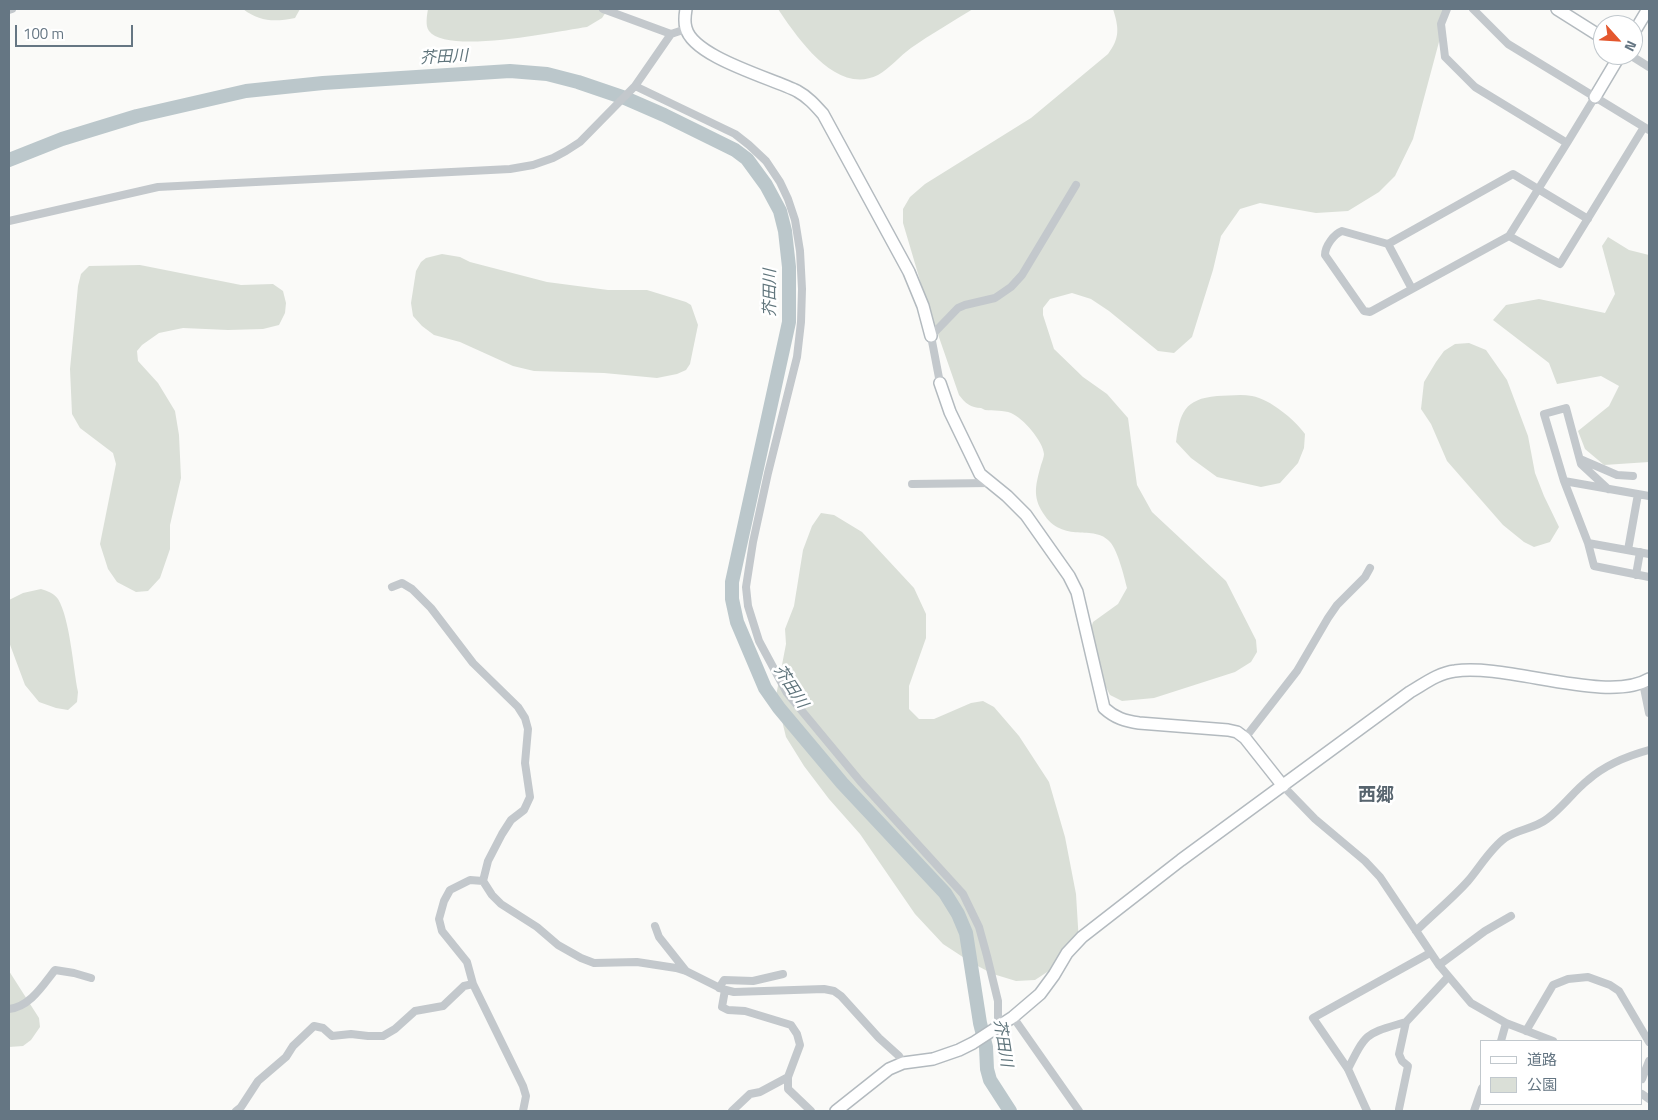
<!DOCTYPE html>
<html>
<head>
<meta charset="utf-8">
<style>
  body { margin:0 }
  #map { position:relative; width:1658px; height:1120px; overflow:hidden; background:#fafaf8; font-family:"Titillium Web","Noto Sans JP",sans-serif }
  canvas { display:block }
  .frame { position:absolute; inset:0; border:10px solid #657683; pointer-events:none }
  .legend { position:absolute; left:1480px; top:1040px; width:162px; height:65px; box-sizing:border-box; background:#fff; border:1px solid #c1c8cd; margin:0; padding:6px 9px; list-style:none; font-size:15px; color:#657683 }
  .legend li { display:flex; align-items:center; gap:10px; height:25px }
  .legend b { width:25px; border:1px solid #c1c8cd }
  .north { position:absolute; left:1593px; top:15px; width:50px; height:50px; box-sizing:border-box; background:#fff; border:1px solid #c1c8cd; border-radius:50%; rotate:116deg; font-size:14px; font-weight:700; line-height:20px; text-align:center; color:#657683 }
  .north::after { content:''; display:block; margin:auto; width:18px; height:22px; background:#e4572e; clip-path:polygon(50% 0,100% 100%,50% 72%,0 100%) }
  .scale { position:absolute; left:15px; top:25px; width:118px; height:22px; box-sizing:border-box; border:2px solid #657683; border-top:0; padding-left:6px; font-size:15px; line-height:18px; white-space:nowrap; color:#657683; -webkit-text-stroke:4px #fff; paint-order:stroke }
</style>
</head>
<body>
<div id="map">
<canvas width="1658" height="1120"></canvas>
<div class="frame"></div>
<ul class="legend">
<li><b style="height:6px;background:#fff"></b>道路</li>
<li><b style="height:14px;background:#dadfd7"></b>公園</li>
</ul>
<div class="north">N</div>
<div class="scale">100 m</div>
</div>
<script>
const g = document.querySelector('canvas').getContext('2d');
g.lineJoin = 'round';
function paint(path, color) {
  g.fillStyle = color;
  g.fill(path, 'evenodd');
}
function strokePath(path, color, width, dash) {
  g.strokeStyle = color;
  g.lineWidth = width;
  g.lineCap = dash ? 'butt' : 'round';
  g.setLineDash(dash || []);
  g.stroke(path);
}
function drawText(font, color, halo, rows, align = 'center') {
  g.font = font + ' "Titillium Web","Noto Sans JP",sans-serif';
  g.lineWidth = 5;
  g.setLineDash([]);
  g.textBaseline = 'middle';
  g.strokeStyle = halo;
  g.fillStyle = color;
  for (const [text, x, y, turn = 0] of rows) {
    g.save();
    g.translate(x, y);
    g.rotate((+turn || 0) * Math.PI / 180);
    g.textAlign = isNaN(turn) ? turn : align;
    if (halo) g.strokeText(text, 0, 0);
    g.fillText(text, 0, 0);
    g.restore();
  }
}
const green = new Path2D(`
  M243 9H300L295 18C275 22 260 22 243 9Z
  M428 9H608L602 18 587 27C558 31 447 55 429 31 425 26 427 15 428 9Z
  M778 9H973C952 22 931 34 911 48 900 56 890 68 878 75 836 96 797 37 778 9Z
  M1113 9H1444L1443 27 1413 139 1395 176 1379 192 1348 211 1316 213 1260 203 1240 209 1221 236 1213 270 1192 337 1174 353 1158 351 1109 311 1091 299 1072 293 1050 299 1043 308V315L1054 349 1083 377 1107 394 1128 418 1137 485 1152 512 1226 581 1256 640 1257 652 1251 662 1235 672 1154 698 1122 701 1110 695 1097 670 1089 634 1093 622 1118 604 1127 588C1124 576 1118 551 1110 542 1094 523 1063 545 1043 513 1032 496 1036 484 1041 465 1042 462 1044 457 1044 454 1043 441 1023 418 1011 413 1004 410 993 411 985 410L981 408C971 408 965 403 959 395L924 294 903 223V209L910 197 925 184 1031 118 1108 54C1120 38 1119 28 1113 9Z
  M1608 237 1629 250 1649 255V462L1604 465 1585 449 1578 431 1609 406 1619 386 1601 376 1557 384 1549 363 1493 320 1506 305 1539 299 1605 313 1615 294 1602 246Z
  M442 254 460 257 470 262 547 282 608 290H647L686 302 691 305 698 325 690 364 686 370 677 374 657 378 604 373 534 371 513 366 460 342 434 335 422 326 413 316 411 303 416 271 421 262 426 258Z
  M140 265 241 285 273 284 283 291 286 303 285 313 279 325 263 329 228 330 183 328 159 333 142 345 137 351 138 361 158 383 175 411 179 435 181 478 170 525V549L160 578 148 591 136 592 117 582 108 569 100 544 116 464 113 453 80 428 72 414 70 369 78 286 81 274 89 266Z
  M1469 343 1486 350 1507 380 1528 436 1535 473 1544 496 1559 527 1550 542 1534 547 1524 542 1503 525 1447 461 1431 424 1421 409 1424 382 1436 362 1444 351 1455 344Z
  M1217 396C1228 396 1241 394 1252 396 1270 399 1295 420 1305 434L1304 448 1298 463 1280 483 1261 487 1217 477 1191 458 1176 442C1180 413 1184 399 1217 396Z
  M821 513 834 515 862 532 914 588 926 614V638L909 686V709L919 719H934L971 703 983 701 994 707 1019 736 1049 782 1065 837 1076 894 1079 943 1067 959 1035 980 1016 981 993 974 972 963 943 944 915 914 860 834 829 799 804 766 786 737 776 696 786 644 785 629 794 606 803 550 812 526Z
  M41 589C47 591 54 593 58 599 70 619 73 667 78 692L77 702 68 710 56 708 39 702 25 685 9 642V600L23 593Z
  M9 971 39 1018 40 1027 31 1040 23 1046 9 1047Z`);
const river = new Path2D(`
  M9 160 62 139 137 116 246 91 323 83 510 71 547 74 578 82 625 98 664 115 735 150 747 159 766 185 780 211 785 231 789 267V322L732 582V599L737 622 765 688 779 708 842 783 945 893 958 914 966 933 980 1023 986 1047 987 1069 990 1080 1010 1111`);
const street = new Path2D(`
  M603 9 671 34 686 29
  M1447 9 1441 24 1445 57 1475 87 1567 143 1595 97
  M1473 9 1508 44 1649 130
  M9 10 12 9
  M1630 55 1649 67
  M635 86 735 134 749 145 766 161 780 182 788 199 795 220 800 251 802 289 801 322 797 357 768 473 753 542 746 587 748 606 759 641 787 693 860 781 963 894 979 927 987 956 998 1001V1026
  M1567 143 1509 236 1560 264 1644 127
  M9 221 158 187 510 169 533 165 553 158 566 151 580 142 635 86 671 34
  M1509 236 1370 312 1364 311 1325 255C1325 246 1334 234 1342 231L1388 244 1513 174 1588 219
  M1388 244 1412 289
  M940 383 931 336 958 308 965 305 995 298 1011 287 1022 275 1076 185
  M1580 459 1617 475 1633 476
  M1564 481 1544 414 1566 408 1581 464 1608 489
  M912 484 990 483
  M1649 496 1564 481 1588 543 1649 554
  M1588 543 1594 566 1649 577
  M1628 550 1638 494
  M1636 575 1640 552
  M392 587 402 583 412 589 431 608 473 663 518 707 525 718 528 729 525 763 530 797 524 810 511 820 502 834 488 861 483 881
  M1643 683 1649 713
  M1245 738 1297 671 1328 618 1337 605 1365 577 1370 568
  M1283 786 1315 819 1365 861 1380 877 1439 965 1471 1003 1506 1023 1553 1041
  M655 926 659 937 686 971
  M1416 931C1433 914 1452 899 1468 881 1480 867 1490 849 1505 838 1518 829 1534 829 1547 819 1562 808 1573 792 1588 780 1605 765 1627 756 1649 750
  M1439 965 1485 931 1511 916
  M719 988 724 980 753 981 783 974
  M725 990 722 1007 728 1010 745 1011 791 1025 797 1034 800 1045 788 1077V1089L811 1111
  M9 1009C30 1007 43 985 55 970L74 973 91 978
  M1013 1017 1079 1111
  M1526 1031 1553 985 1568 979 1588 977 1610 985 1619 991 1649 1042
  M1501 1041 1506 1023
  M1348 1069C1367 1031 1366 1034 1406 1022
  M1642 1079 1649 1061
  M1642 1094 1649 1099
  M1399 1109 1408 1066 1402 1061 1399 1054 1406 1022 1448 977
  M236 1111 241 1107 258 1081 286 1057 293 1046 314 1026 323 1028 332 1036 351 1034 368 1036H383L395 1029 415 1011 443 1006 464 986 473 984
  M523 1111 526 1096 523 1086 473 984 467 962 442 931 439 919 444 901 450 890 470 880 483 881 492 895 501 904 537 927 558 945 581 958 594 963 637 962 676 968 686 971 722 989 734 992 824 989 834 991 841 996 879 1038 899 1056 903 1063
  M732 1111 750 1094 760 1092 788 1077
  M1367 1111 1348 1069 1313 1018 1430 953
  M1474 1111 1482 1088`);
const secondary = new Path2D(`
  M686 9C685 15 684 22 686 28 693 57 771 78 797 91 808 97 815 105 823 114L909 272 923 306 931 336
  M1557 9 1603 38
  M1633 34 1648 9
  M1595 97 1620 55
  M940 383 950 412 980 474 1007 496 1026 515 1069 576 1077 592 1104 708C1115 718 1125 721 1139 723L1228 730 1237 732 1245 738 1283 786
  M836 1111 889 1069 903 1063 933 1059 959 1050 973 1043 1013 1017 1040 994 1054 975 1067 953 1082 937 1181 860 1410 692C1424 684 1438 673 1455 671 1506 663 1608 704 1649 679`);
const waterNames = [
  ["芥田川",444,58,-3],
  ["芥田川",771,293,-90],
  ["芥田川",790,687,57],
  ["芥田川",1002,1043,81]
];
const quarterNames = [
  ["西郷",1376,797]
];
paint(green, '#dadfd7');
strokePath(river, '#bbc7cb', 14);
strokePath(secondary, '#b3babf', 14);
strokePath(street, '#c3c8cc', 8);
strokePath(secondary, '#fff', 11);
drawText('italic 16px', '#60757c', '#fff', waterNames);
drawText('bold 18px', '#57646e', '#fff', quarterNames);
</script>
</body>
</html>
